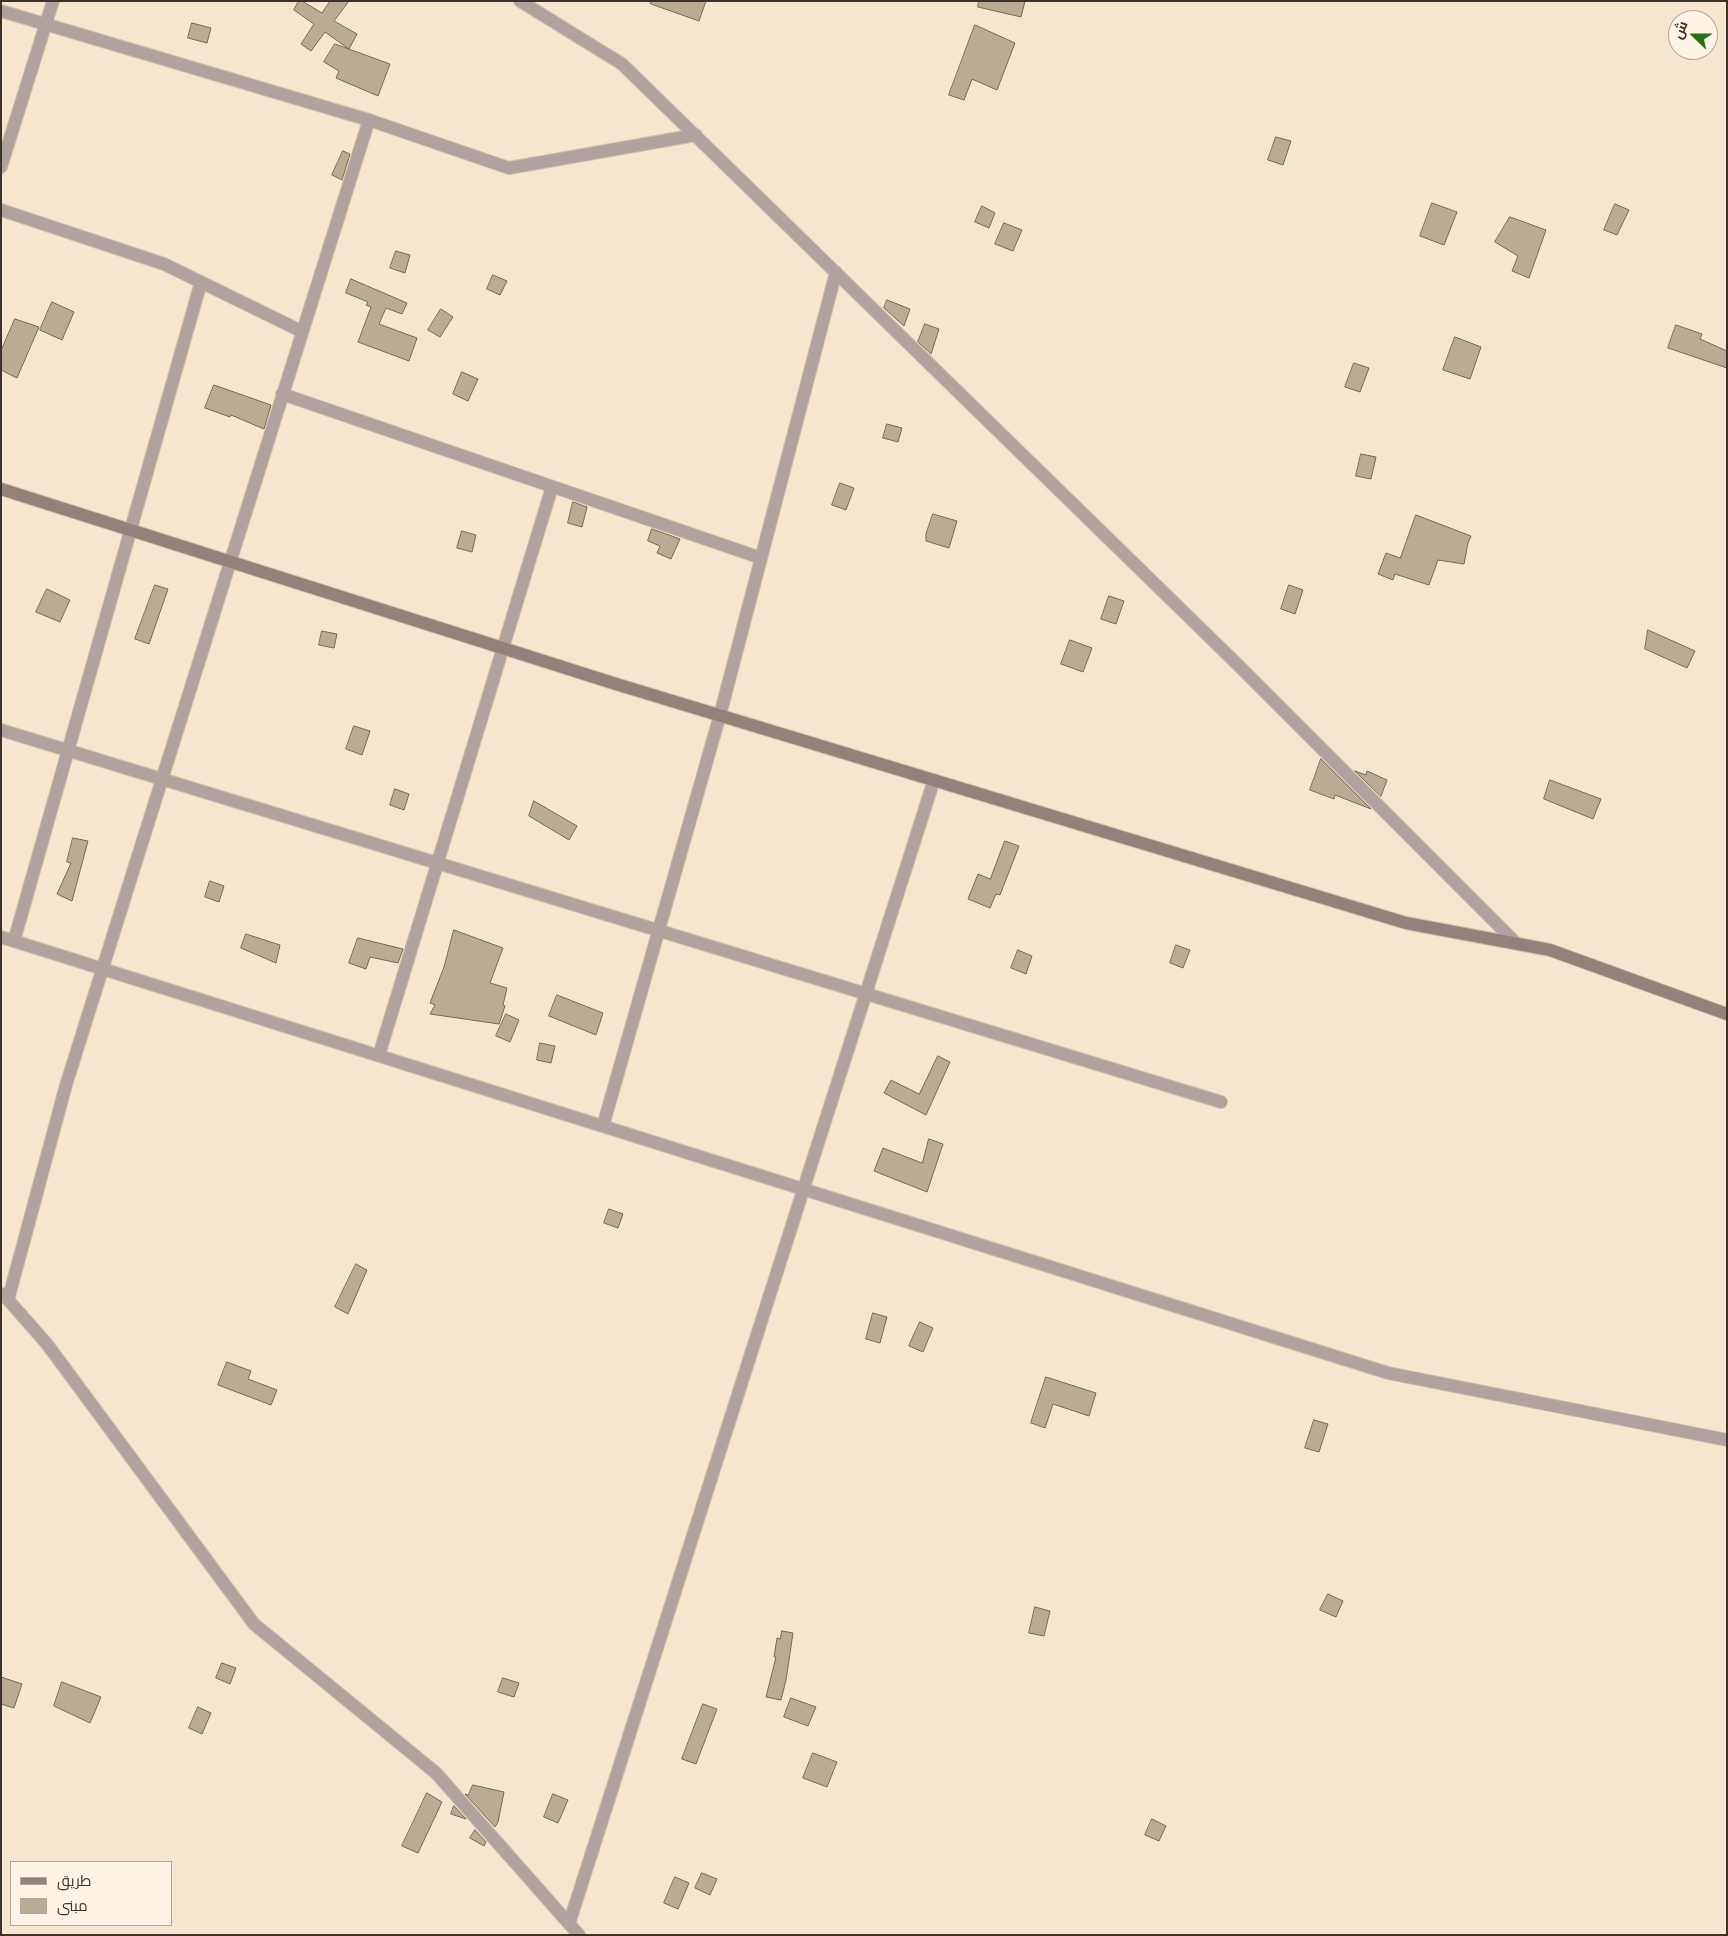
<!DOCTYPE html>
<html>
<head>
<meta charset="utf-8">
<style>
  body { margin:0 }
  #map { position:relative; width:1728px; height:1936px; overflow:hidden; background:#f6e6cd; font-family:Montserrat,Cairo,sans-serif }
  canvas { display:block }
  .frame { position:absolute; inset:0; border:2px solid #39332a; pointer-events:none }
  .legend { position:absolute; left:10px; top:1861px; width:162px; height:65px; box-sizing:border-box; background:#fef4e5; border:1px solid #afa79a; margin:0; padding:6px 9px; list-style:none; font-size:15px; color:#39332a }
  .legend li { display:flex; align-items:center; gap:10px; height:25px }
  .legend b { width:25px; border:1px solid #afa79a }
  .north { position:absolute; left:1668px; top:10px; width:50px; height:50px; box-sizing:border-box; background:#fef4e5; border:1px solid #afa79a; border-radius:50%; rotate:292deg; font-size:14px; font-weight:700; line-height:20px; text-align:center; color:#39332a }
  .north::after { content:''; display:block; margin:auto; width:18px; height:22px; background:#257012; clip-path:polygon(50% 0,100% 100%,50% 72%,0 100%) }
</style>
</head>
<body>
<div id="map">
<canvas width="1728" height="1936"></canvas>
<div class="frame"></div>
<ul class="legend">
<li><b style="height:6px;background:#95817c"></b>طريق</li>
<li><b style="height:14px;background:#baab93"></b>مبنى</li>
</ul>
<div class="north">ش</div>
</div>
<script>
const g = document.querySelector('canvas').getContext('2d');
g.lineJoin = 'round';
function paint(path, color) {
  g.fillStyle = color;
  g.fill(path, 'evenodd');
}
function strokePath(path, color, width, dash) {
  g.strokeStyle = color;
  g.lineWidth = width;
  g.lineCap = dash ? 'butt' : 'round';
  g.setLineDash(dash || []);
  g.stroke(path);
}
const building = new Path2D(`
  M299 1H302L322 13 330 1H349L334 21 357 34 349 49 325 32 311 51 301 44 314 24 294 10Z
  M651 1H706L699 21 651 4Z
  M979 1H1025L1021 17 978 7Z
  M192 23 211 28 207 43 188 38Z
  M975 25 1015 43 997 90 972 79 964 100 949 95Z
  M335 44 390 64 378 96 336 78 339 71 324 62Z
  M1276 137 1291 141 1283 165 1268 160Z
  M343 151 350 154 342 180 332 175Z
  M1432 203 1457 212 1444 245 1420 236Z
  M1615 204 1629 210 1617 235 1604 230Z
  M982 206 995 213 989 228 975 222Z
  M1510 217 1546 230 1529 278 1512 271 1518 256 1495 242Z
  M1004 223 1022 230 1013 251 995 244Z
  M396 251 410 255 405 273 390 268Z
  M493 275 507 281 500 295 487 289Z
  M351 279 407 303 402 314 386 308 379 324 417 338 409 361 358 342 371 307 366 305 368 302 346 293Z
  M887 300 910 309 904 326 884 308Z
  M52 302 74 312 62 340 40 330Z
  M441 309 453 317 440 337 428 330Z
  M15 319 39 327 17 378 1 370V351Z
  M925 324 939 329 931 354 918 342Z
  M1676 325 1702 334 1700 339 1727 351V368L1668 348Z
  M1455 337 1481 347 1470 379 1443 370Z
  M1354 363 1369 368 1360 392 1345 387Z
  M462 372 478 379 468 401 453 394Z
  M214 385 271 405 264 429 231 415 230 417 205 408Z
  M887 424 902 428 898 442 883 438Z
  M1361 454 1376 457 1371 479 1356 476Z
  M840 483 854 488 846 510 832 505Z
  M573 502 587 507 582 527 568 523Z
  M933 514 957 521 949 548 926 541V534Z
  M1416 515 1471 536 1468 543 1464 564 1438 560 1429 585 1395 574 1393 580 1378 574 1386 553 1400 558Z
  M652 529 680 539 671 559 657 553 660 546 648 541Z
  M462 531 476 535 472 552 457 548Z
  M155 585 168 589 149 644 135 639Z
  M1289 585 1303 590 1295 614 1281 609Z
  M47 589 70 600 60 622 36 612Z
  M1109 596 1124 601 1116 624 1101 619Z
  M1648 630 1695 651 1687 668 1645 649Z
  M322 631 337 634 334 648 319 645Z
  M1070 640 1092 648 1083 672 1061 664Z
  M354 726 370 731 362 755 346 749Z
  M1321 759 1371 809 1335 795 1334 799 1310 790Z
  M1355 771 1366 775 1367 771 1387 780 1381 796Z
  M1550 780 1601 799 1593 819 1544 799Z
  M395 789 409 794 404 810 390 805Z
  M534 801 577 826 569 840 529 816Z
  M73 838 88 841 72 901 57 894 71 863 67 862Z
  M1005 841 1019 846 1000 895 996 894 990 908 968 899 978 874 990 879Z
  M210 881 224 886 219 902 205 897Z
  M454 930 503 948 490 983 507 988 503 1005 505 1006 499 1024 430 1014 435 1005 430 1003 444 967Z
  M246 934 280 945 276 963 241 948Z
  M358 938 403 949 398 963 370 957 366 969 349 963Z
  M1176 945 1190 950 1183 968 1170 963Z
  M1018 950 1032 956 1026 974 1011 968Z
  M557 995 603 1013 596 1035 549 1016Z
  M506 1014 519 1020 510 1042 496 1036Z
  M540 1043 555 1046 551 1063 537 1060Z
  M938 1056 950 1062 926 1115 884 1093 891 1080 919 1094Z
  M929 1139 943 1144 927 1192 874 1171 883 1148 922 1163Z
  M609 1209 623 1214 618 1228 604 1223Z
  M356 1264 367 1270 348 1314 335 1307Z
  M873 1313 887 1317 880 1343 866 1339Z
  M920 1322 933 1328 923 1352 909 1346Z
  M227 1362 251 1371 248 1379 277 1390 271 1405 218 1385Z
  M1046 1377 1096 1393 1089 1416 1053 1404 1045 1428 1031 1423Z
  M1314 1420 1328 1424 1319 1452 1305 1448Z
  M1328 1594 1343 1601 1336 1617 1320 1610Z
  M1035 1607 1050 1611 1044 1636 1029 1633Z
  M782 1631 793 1633 786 1680 781 1700 766 1697 776 1657H774L777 1638 780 1639Z
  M222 1663 236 1668 230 1684 216 1678Z
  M1 1677 22 1684 14 1708 1 1704Z
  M503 1678 519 1683 514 1697 498 1692Z
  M62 1682 101 1697 90 1723 54 1706Z
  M791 1698 816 1707 808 1726 784 1717Z
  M703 1704 717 1709 696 1764 682 1759Z
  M198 1707 211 1713 202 1734 189 1728Z
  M813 1753 837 1762 827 1787 803 1778Z
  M473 1785 504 1792 498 1822 495 1827 465 1794 468 1795Z
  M427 1793 442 1802 418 1853 402 1846Z
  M553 1794 568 1800 558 1823 544 1817Z
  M454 1806 466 1819 451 1814Z
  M1152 1819 1166 1826 1159 1841 1145 1835Z
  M475 1830 486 1842 484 1846 470 1838Z
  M702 1873 717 1879 710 1895 695 1888Z
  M675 1877 689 1883 678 1909 664 1903Z`);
const street = new Path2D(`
  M520 1 622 64 1236 663 1516 943
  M1 11 369 120 509 168 696 135
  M1 167 53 1
  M1 210 164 264 301 331
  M282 394 761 558
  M1 730 1221 1102
  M1 937 1388 1373 1727 1440
  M14 941 201 282
  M379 1055 552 487
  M603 1126 720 715 836 272
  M3 1294 47 1344 254 1624 436 1773 579 1935
  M8 1300 66 1085 369 120
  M569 1924 934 780`);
const secondary = new Path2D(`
  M1 489 616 684 1406 923 1550 950 1727 1014`);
paint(building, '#baab93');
strokePath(building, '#776a54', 1);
strokePath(street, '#d0c2ac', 14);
strokePath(secondary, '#d0c2ac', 14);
strokePath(street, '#b0a39f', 12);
strokePath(secondary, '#95817c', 12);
</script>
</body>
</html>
